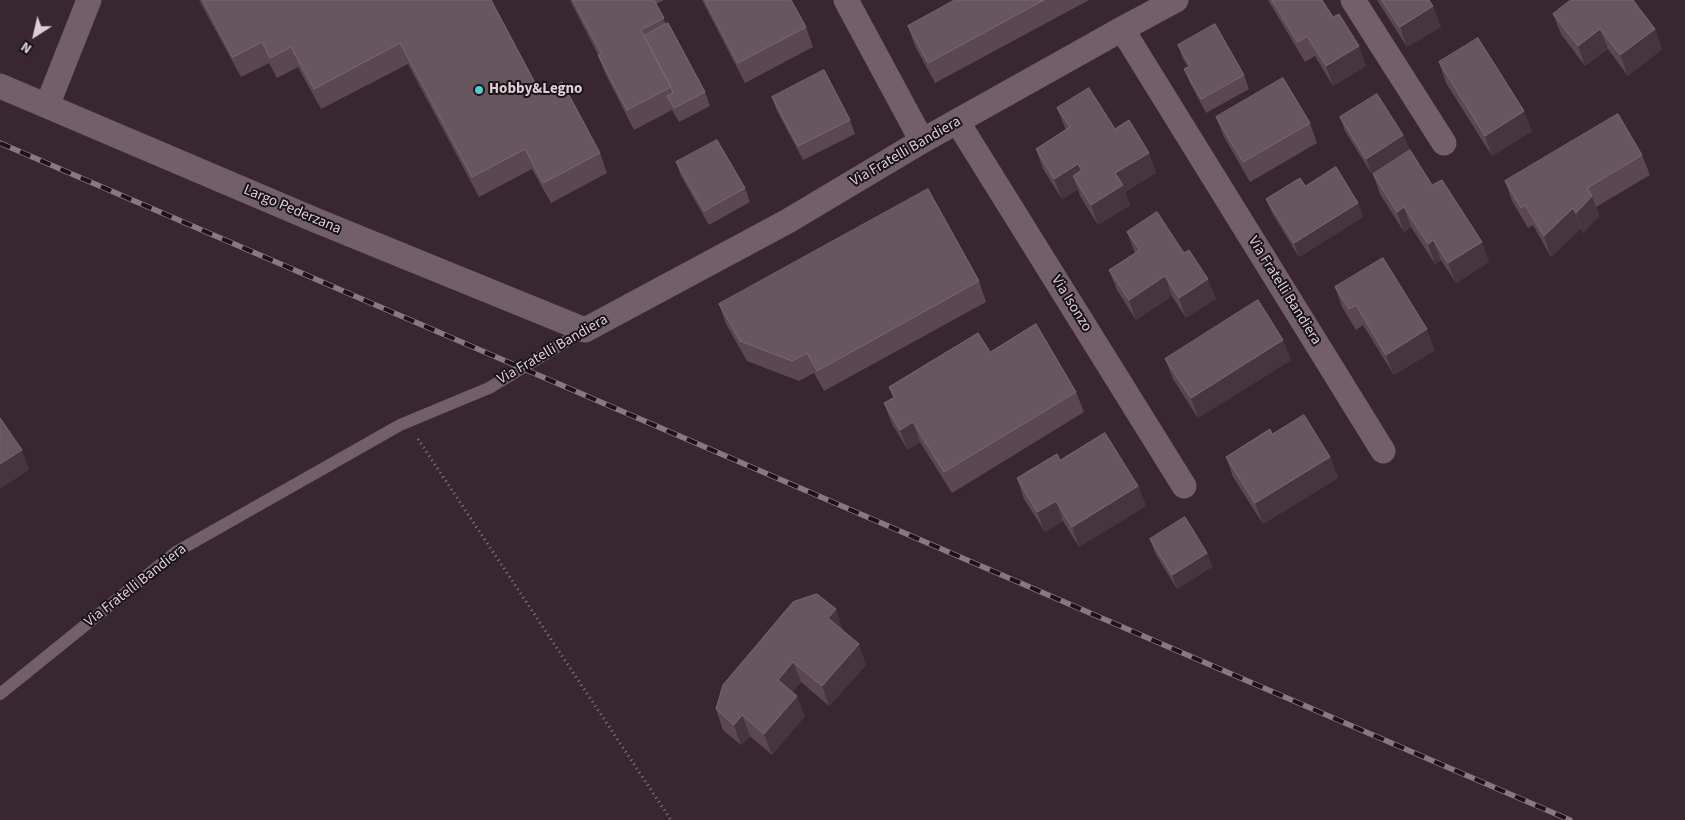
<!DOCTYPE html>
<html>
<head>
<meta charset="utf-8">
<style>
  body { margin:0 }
  #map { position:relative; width:1685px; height:820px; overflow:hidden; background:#382731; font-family:"Source Sans 3",sans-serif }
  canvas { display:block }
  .north { position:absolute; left:10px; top:10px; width:50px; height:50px; -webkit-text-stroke:4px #1b1317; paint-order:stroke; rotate:215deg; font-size:14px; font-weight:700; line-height:20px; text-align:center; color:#dcd0d6 }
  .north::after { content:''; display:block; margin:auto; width:18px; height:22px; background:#dcd0d6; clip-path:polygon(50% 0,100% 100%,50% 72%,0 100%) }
</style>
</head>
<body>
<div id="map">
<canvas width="1685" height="820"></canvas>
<div class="north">N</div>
</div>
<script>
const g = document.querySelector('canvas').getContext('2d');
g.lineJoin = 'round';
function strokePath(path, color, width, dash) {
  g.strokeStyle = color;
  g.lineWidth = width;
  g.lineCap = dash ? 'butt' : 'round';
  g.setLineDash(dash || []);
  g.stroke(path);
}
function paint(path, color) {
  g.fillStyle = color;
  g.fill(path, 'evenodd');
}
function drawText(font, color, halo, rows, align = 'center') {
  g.font = font + ' "Source Sans 3",sans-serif';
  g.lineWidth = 4;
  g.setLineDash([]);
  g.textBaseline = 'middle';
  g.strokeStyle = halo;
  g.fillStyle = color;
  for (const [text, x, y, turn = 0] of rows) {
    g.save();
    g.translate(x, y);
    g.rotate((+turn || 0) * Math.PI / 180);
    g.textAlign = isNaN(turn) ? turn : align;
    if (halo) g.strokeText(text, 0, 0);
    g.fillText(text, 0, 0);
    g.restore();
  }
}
const path = new Path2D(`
  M418 439 671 820`);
const service = new Path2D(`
  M0 694 176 552 400 425 489 388 585 330`);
const minor = new Path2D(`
  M846 0 922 141
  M1353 0 1444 143
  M1122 29 1383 451
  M0 86 315 220 585 330 788 221 922 141 1122 29 1176 0
  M47 106 89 0
  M957 121 1184 486`);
const rail = new Path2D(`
  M0 143 1570 820`);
const wall = new Path2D(`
  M199 0H491L541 94 600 153 607 173 551 203 532 169 479 197 408 64 321 109 298 67 277 78 269 63 241 77Z
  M570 0H664L656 4 666 24 705 92 710 106 679 122 672 110 634 130 606 75 598 55Z
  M702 0H791L806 27 813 47 745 83Z
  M955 0H1089L935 83 915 46 908 26Z
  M1268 0H1322L1333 17 1366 66 1333 86 1315 56 1305 62Z
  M1377 0H1429L1441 27 1407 47Z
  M1553 14 1655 29 1662 49 1628 76 1608 49 1585 66 1561 34Z
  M1178 45 1244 75 1249 89 1206 113 1190 83 1184 69 1188 67 1183 59Z
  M1439 62 1532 131 1492 156 1446 83Z
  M772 97 850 120 855 134 803 160 777 111Z
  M1057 108 1115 129 1149 153 1156 173 1125 192 1130 205 1098 225 1080 196 1078 189 1062 199 1043 169 1036 149 1066 130Z
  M1216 117 1310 123 1317 143 1250 182 1224 137Z
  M1340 117 1403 135 1409 149 1371 173 1345 131Z
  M1642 155 1650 175 1596 207 1599 216 1583 233 1581 228 1551 257 1533 225 1528 228 1512 201 1505 181Z
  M676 162 745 188 750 202 709 225 681 176Z
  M1373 174 1432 185 1489 262 1456 283 1441 260 1435 264 1411 227 1404 232 1380 194Z
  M1305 186 1358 203 1363 217 1299 257 1272 213 1266 199Z
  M1127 232 1184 253 1216 299 1186 318 1172 296 1136 320 1117 290 1109 270 1135 253Z
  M979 281 986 302 824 391 814 373 799 381 747 361 726 324 719 304Z
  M1335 287 1435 350 1394 375 1363 325 1356 330 1342 307Z
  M1283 340 1291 360 1198 418 1173 379 1165 359Z
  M990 352 1076 392 1084 412 952 493 920 442 908 450 892 424 884 403 893 398 889 387Z
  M1226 457H1330L1338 478 1263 524 1233 477Z
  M1060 460 1138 486 1146 506 1079 547 1063 521 1045 532 1024 499 1017 478Z
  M1150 539 1207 553 1212 567 1177 589 1155 553Z
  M842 630 866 665 829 706 801 682 792 692 805 716 772 755 750 736 741 745 723 730 716 709 843 630Z`);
const shadedWall = new Path2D(`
  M1433 6 1441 27 1407 47 1400 27Z
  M1600 29 1608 49 1585 66 1578 46Z
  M1655 29 1662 49 1628 76 1620 55Z
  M1359 46 1366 66 1333 86 1326 66Z
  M1524 111 1532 131 1492 156 1485 136Z
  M1403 135 1409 149 1371 173 1366 159Z
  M1149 153 1156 173 1125 192 1130 205 1098 225 1091 205 1115 173Z
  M1078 164 1086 184 1073 176 1078 189 1062 199 1054 179Z
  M1592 196 1599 216 1583 233 1576 213Z
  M1358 203 1363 217 1299 257 1294 243Z
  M1404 207 1411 227 1404 232 1397 212Z
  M1573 208 1581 228 1551 257 1544 236Z
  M1433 240 1441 260 1435 264 1428 244Z
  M1482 242 1489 262 1456 283 1448 263Z
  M1165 276 1172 296 1136 320 1129 300Z
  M1208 279 1216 299 1186 318 1179 298Z
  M1427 329 1435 350 1394 375 1386 355Z
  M1283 340 1291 360 1198 418 1191 398Z
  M913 422 920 442 908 450 900 430Z
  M22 450 29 470 0 489V464Z
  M1330 457 1338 478 1263 524 1255 503Z
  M1138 486 1146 506 1079 547 1072 527Z
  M1056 501 1063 521 1045 532 1037 512Z
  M1207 553 1212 567 1177 589 1172 575Z
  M836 609 843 630 835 638 828 618Z
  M859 644 866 665 829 706 822 686Z
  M793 662 801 682 785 700 778 680Z
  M797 696 805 716 772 755 764 734Z
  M742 715 750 736 741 745 734 725Z`);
const building = new Path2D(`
  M203 0H491L541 94 562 82 600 153 543 183 525 149 472 177 400 43 314 89 291 47 270 58 262 42 233 57Z
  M573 0H654L664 18 641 30 671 87 627 110 598 55 601 54Z
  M705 0H791L806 27 738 63Z
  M955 0H1044L928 63 908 26Z
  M1272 0H1322L1333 17 1339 14 1359 46 1326 66 1307 36 1298 42Z
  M1382 0H1429L1433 6 1400 27Z
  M1571 0H1633L1655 29 1620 55 1600 29 1578 46 1553 14Z
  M668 23 705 92 674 108 667 96 673 93 671 87 644 36Z
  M1215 24 1244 75 1201 99 1184 69 1190 66 1178 45Z
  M1478 38 1524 111 1485 136 1439 62Z
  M824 70 850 120 798 146 772 97Z
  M1283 78 1310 123 1243 162 1216 117Z
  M1089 88 1115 129 1129 120 1149 153 1115 173 1123 185 1091 205 1073 176 1082 170 1078 164 1054 179 1036 149 1070 127 1057 108Z
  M1377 94 1403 135 1366 159 1340 117Z
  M1618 114 1642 155 1587 188 1592 196 1576 213 1573 208 1544 236 1525 205 1521 208 1505 181Z
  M717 140 745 188 704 211 676 162Z
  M1410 150 1432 185 1442 180 1482 242 1448 263 1433 240 1428 244 1404 207 1397 212 1373 174Z
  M1336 167 1358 203 1294 243 1266 199 1300 178 1305 186Z
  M928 189 979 281 817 371 807 353 792 361 740 341 719 304Z
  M1157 212 1184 253 1189 250 1208 279 1179 298 1165 276 1129 300 1109 270 1140 250 1127 232Z
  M1383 258 1427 329 1386 355 1356 305 1349 309 1335 287Z
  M1258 300 1283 340 1191 398 1165 359Z
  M1036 324 1076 392 944 472 913 422 900 430 884 403 895 397 889 387 978 333 990 352Z
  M1304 415 1330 457 1255 503 1226 457 1270 429 1272 434Z
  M0 418 22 450 0 464Z
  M1105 433 1138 486 1072 527 1056 501 1037 512 1017 478 1057 454 1060 460Z
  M1185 517 1207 553 1172 575 1150 539Z
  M817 594 836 609 828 618 859 644 822 686 793 662 778 680 797 696 764 734 742 715 734 725 716 709 723 685 793 602Z`);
const markers = [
  [479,90,5,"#52cdcc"]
];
const poiNames = [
  ["Hobby&Legno",489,90]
];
const streetNames = [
  ["Via Fratelli Bandiera",906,152,-30],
  ["Largo Pederzana",292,210,23],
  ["Via Fratelli Bandiera",1284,291,58],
  ["Via Isonzo",1071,304,58],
  ["Via Fratelli Bandiera",553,350,-30],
  ["Via Fratelli Bandiera",136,586,-38]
];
strokePath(path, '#8c7d85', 3, [1, 4]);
strokePath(service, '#735f6a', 12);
strokePath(minor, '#735f6a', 25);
strokePath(rail, '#887981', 5.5);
strokePath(rail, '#1b1317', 4, [11]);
paint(wall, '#5a4751');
paint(shadedWall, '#46343e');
paint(building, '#68565f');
strokePath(building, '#7a6972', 1);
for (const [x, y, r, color] of markers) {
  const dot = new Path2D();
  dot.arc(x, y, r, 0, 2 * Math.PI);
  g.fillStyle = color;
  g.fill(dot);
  strokePath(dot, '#1b1317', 2);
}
drawText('bold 15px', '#dcd0d6', '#1b1317', poiNames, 'left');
drawText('15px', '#dcd0d6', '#1b1317', streetNames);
</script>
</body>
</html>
